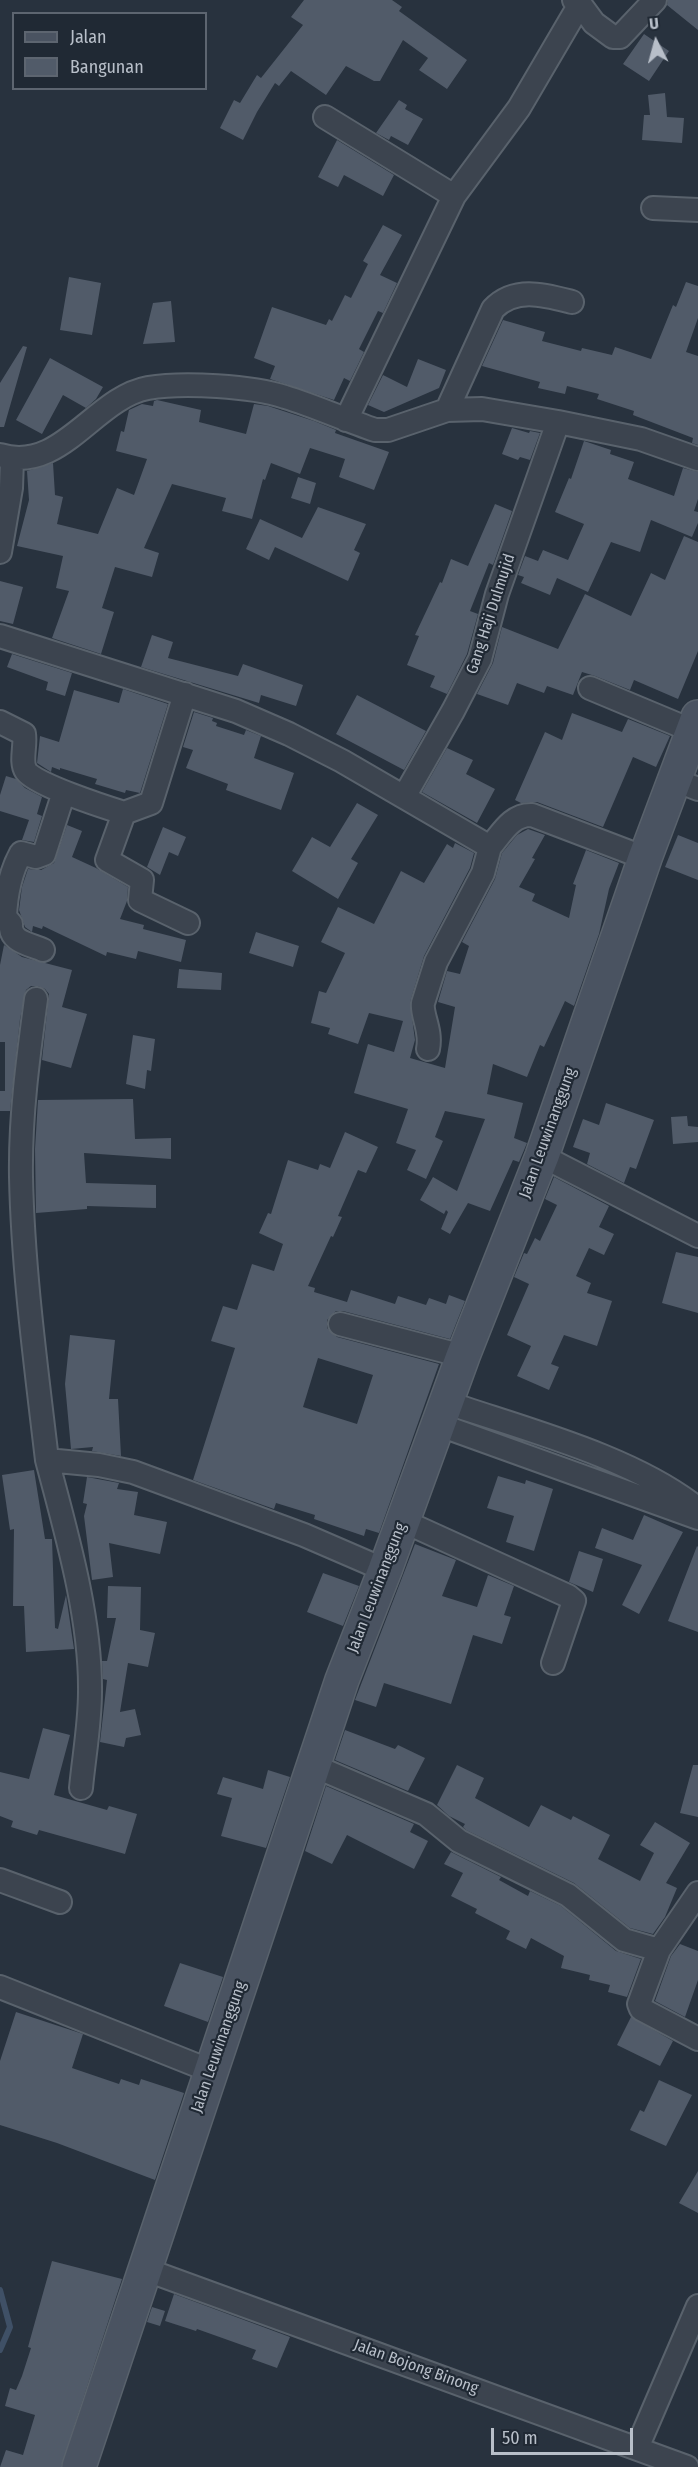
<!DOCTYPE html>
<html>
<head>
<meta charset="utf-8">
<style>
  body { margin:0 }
  #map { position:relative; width:698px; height:2467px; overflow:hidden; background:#28323e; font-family:"Fira Sans Condensed",sans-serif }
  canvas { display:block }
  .legend { position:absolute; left:12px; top:12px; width:195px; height:78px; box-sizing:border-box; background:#202934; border:2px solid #5d6570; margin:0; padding:8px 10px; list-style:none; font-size:18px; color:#b8bfc9 }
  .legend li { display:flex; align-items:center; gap:12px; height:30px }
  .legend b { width:30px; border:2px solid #5d6570 }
  .north { position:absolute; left:626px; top:12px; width:60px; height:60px; -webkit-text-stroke:4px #202934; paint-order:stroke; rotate:354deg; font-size:16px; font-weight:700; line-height:24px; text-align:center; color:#b8bfc9 }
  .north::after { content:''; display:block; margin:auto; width:21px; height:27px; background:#b8bfc9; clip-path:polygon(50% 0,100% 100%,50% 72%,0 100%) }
  .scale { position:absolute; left:491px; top:2428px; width:142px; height:27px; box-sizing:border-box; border:3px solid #b8bfc9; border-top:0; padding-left:8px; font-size:18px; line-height:21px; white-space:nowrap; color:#b8bfc9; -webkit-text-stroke:4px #202934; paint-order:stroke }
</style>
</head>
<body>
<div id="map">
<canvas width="698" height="2467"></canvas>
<ul class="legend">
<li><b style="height:8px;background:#4a5361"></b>Jalan</li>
<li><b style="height:16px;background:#515b69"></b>Bangunan</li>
</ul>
<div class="north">U</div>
<div class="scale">50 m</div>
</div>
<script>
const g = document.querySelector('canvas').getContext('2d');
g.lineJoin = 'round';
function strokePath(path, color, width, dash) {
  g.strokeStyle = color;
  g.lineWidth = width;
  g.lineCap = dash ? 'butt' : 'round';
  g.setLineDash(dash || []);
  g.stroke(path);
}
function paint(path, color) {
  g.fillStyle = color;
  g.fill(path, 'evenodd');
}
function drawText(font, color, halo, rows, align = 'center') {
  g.font = font + ' "Fira Sans Condensed",sans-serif';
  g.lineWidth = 4.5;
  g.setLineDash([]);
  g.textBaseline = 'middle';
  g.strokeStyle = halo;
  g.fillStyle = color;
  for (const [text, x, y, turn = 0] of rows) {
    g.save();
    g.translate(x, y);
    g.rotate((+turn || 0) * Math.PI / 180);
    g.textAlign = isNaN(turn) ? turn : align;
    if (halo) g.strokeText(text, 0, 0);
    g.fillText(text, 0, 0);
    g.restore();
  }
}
const stream = new Path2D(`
  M0 2290 10 2327 0 2350`);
const building = new Path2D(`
  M304 0H392L402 7 399 11 467 60 447 89 419 70 428 58 403 40 380 81H374L346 66 326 95 291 71 279 86 275 83 257 112 243 140 220 128 234 100 240 103 257 75 261 78 303 25 291 17Z
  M668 0H698V30L667 5Z
  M644 34 669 51 649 81 623 64Z
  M665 93 667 117 684 118 682 143 642 140 644 115H650L648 95Z
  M399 100 407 105 405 109 423 119 408 145 391 136 389 140 376 133Z
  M337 140 394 175 383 196 344 175 338 187 318 177Z
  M383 225 402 235 380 275 397 283 383 313 378 311 359 349 364 352 350 381 344 378 334 400 270 379 275 366 254 358 272 307 326 325 329 319 332 321 345 295 351 298 368 264 363 261Z
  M69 277 101 283 92 335 60 330Z
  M686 282 698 286V318L686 352 698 356V445L692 443 693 438 633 415 634 411 597 399 599 394 567 386 565 394 538 388 540 382 482 366 503 320 545 332 542 341 581 351 582 348 612 355 615 347 651 359 673 305 676 307Z
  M171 301 175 342 143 344 153 303Z
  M23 346 27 347 4 427H0V383Z
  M50 358 103 387 96 399 86 408 63 395 42 434 16 420Z
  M418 359 446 370 439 388 384 412 368 405 383 375 407 387Z
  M157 400 201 410 199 422 246 434 254 404 268 406 314 421 336 430 335 433 389 452 374 490 339 477 345 459 310 448 300 474 271 463 265 480 263 479 252 519 222 511 226 498 172 484 144 548 159 553 152 577 115 567 102 608 114 612 101 654 52 638 69 591 56 588 63 556 17 546 29 500 27 471 53 463 55 495 63 497 57 524 98 534 117 488 134 495 147 459 116 451 121 431 124 432 129 410 142 404 153 406 154 401Z
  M512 428 529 433 530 431 540 433 530 460 520 457 518 460 502 454Z
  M584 441 611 450 610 454 634 462 628 479 674 496 683 468 698 472V499L694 511 698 512V523L692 537 651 520 640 552 611 542 588 592 557 578 550 595 521 583 524 577 518 575 525 556 538 561 543 550 568 560 584 524 555 512 569 478 571 479Z
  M298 477 316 483 310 504 291 498Z
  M495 504 512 511 493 565 489 563 470 611 478 614 467 654 447 694 430 687 435 676 407 665 419 636 415 635 440 582 442 583 451 559 468 566Z
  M318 507 366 524 354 550 360 553 348 581 275 547 269 560 246 549 260 519 302 538Z
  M684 536 698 542V651L678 699 634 680 630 690 595 676 582 672 573 695 547 686 544 693 517 683 508 705 477 694 493 663 502 627 558 649 585 594 631 616 651 573 665 580Z
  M0 581 23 587 13 624 0 621Z
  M152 635 173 642 168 658 238 676 243 664 303 685 296 706 261 695 259 703 141 667Z
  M12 654 72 673 65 696 46 690 48 682 7 667Z
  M123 689 168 704 140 793 126 790 125 793 95 784 97 779 60 768V770L52 767 51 772 37 763 40 736 59 742 74 690 119 703Z
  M357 695 426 731 404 770 336 734Z
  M194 712 213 718 212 721 217 723 216 726 244 735 246 730 261 736 254 758 294 773 281 810 226 790 228 784 186 768 193 750 183 747Z
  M572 713 622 732 628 719 670 736 656 767 633 757 603 827 537 802 521 803 515 800 545 732 562 740Z
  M447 748 473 760 466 774 495 789 477 823 422 792Z
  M6 776 16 779 25 788 42 797 37 814 42 816 34 842 22 840 29 820 0 811V795Z
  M357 803 378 815 351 859 358 863 338 899 292 871 312 837 330 847Z
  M67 825 82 831 72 857 96 868 128 887 127 901 120 919 144 925 143 929 186 940 181 962 138 951 136 959 107 952 106 956 43 926 42 929 33 926 32 932 25 927 19 910 22 887 28 869 41 870 54 863Z
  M163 827 186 837 178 856 169 852 160 875 147 867Z
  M528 829 545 835 532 858 535 859 519 887 535 894 532 901 569 918 576 885 573 884 586 850 619 863 609 889 599 934 574 1006 565 1001 544 1047 540 1045 527 1077 493 1064 487 1094 523 1103 514 1138 527 1143 519 1162 513 1160 490 1211 468 1203 450 1234 441 1229 448 1212 446 1210 444 1214 420 1200 433 1177 457 1191 485 1119 445 1111 435 1137 443 1141 426 1179 407 1170 416 1150 396 1143 408 1109 354 1093 368 1044 394 1052 403 1021 369 1013 358 1044 328 1034 330 1028 311 1023 319 991 326 993 345 953 321 942 338 907 374 924 401 871 424 883 447 844 453 848 455 843 474 853 470 868 424 956 410 1002 415 1040 410 1058 445 1068 455 1007 438 1002 447 971 460 974 469 946 462 942 495 879 502 853 517 835Z
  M678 835 698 843V880L665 867Z
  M256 932 299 946 293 967 249 953Z
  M4 945 22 957 72 970 62 1007 87 1014 71 1068 42 1060 49 994 45 989 38 986H31L26 990 20 1019 10 1111H0V1091H5V1042H0V965Z
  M179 969 222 973 221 990 177 988Z
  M133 1035 155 1039 151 1071 147 1070 145 1089 126 1084Z
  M133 1099 135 1139 171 1138V1159L84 1153 86 1183 156 1185V1208L87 1206V1209L36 1213 35 1149 38 1100Z
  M606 1103 654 1120 636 1169 630 1167 624 1183 587 1164 590 1153 573 1147 583 1119 599 1125Z
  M687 1116 688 1126 698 1127V1142L673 1144 671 1117Z
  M345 1132 378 1147 366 1173 358 1170 338 1216 342 1217 333 1237 331 1236 308 1286 315 1288 314 1292 347 1302 351 1290 395 1304 398 1296 426 1305 429 1298 446 1304 449 1295 465 1301 450 1339 343 1311H336L327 1320V1328L337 1337 439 1364 379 1533 366 1529 364 1536 314 1519 315 1515 276 1503 274 1509 193 1480 235 1348 211 1341 223 1306 237 1310 252 1264 274 1271 283 1244 259 1233 268 1213 271 1214 288 1160 318 1170 320 1164 330 1168ZM318 1358 373 1375 357 1424 303 1407Z
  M554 1177 609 1206 599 1227 614 1234 604 1255 589 1248 576 1276 591 1283 587 1293 612 1301 597 1346 564 1335 551 1364 559 1367 549 1390 517 1376 531 1346 507 1335 529 1284 514 1277 524 1253 527 1254 535 1238 540 1241 557 1205 545 1199Z
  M676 1252 698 1257V1313L662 1303Z
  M70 1335 115 1340 109 1399H118L121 1456 92 1451 93 1447 71 1449 65 1384Z
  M34 1470 45 1539H52L55 1628 58 1629 66 1595 74 1649 26 1652 24 1606H13L14 1529 10 1530 2 1475Z
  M498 1476 525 1484 526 1480 553 1489 534 1551 506 1542 514 1516 487 1508Z
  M87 1477 119 1483 117 1489 138 1492 134 1515 167 1522 160 1554 109 1543 113 1577 92 1580 84 1516 87 1504 83 1503Z
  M644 1515 683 1532 639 1614 622 1605 642 1565 595 1548 602 1528 633 1540Z
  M415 1544 456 1560 442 1596 477 1607 488 1575 514 1586 504 1615 511 1617 502 1644 473 1635 451 1704 384 1683 376 1707 355 1700Z
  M697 1546 698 1547V1632L668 1621Z
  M579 1551 603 1559 593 1592 569 1582Z
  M323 1573 359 1586 343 1626 307 1612Z
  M108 1586 141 1587 140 1630 155 1633 148 1667 128 1663 120 1712 135 1709 141 1735 126 1738 124 1747 100 1742 107 1680 103 1679 102 1661H107L116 1618H107Z
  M43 1728 70 1735 54 1795 107 1810 109 1806 137 1814 125 1854 39 1830 37 1835 11 1827 13 1821 0 1816V1772L29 1779Z
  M345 1730 395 1749 398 1745 425 1758 408 1791 335 1760Z
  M457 1765 484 1778 475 1798 529 1827 541 1805 571 1820 573 1816 610 1835 598 1859 640 1881 654 1853 640 1845 655 1822 690 1843 666 1883 677 1888 665 1917 653 1934 630 1928 574 1883 466 1830 463 1827 465 1824 449 1816 437 1805Z
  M693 1765H698V1817L680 1813Z
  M268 1770 290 1777 266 1848 221 1836 232 1798 217 1794 223 1777 263 1789Z
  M326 1786 414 1824 410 1832 428 1841 414 1869 347 1835 332 1864 305 1851Z
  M451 1852 501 1877 499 1880 528 1896 530 1891 561 1906 616 1951 641 1959 627 1997 608 1992 610 1985 589 1980 590 1975 561 1968 564 1956 531 1938 526 1949 506 1939 510 1931 475 1913 477 1909 451 1896 463 1873 444 1864Z
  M680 1944 698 1951V1980L685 2017 655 2001 671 1956Z
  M180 1963 223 1977 208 2022 164 2006Z
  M16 2012 83 2034 72 2068 119 2084 121 2079 139 2085 141 2079 184 2093 155 2180 57 2143 0 2125V2061Z
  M631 2017 673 2041 660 2066 617 2045Z
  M659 2080 692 2095 666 2146 630 2130 640 2110 644 2112Z
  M698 2171V2213L679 2203Z
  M52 2261 122 2279 61 2467H0L6 2450 23 2455 35 2415 5 2406 10 2388 16 2390 22 2376 31 2348 28 2347Z
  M174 2294 290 2337 277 2368 252 2359 256 2350 197 2329 196 2331 165 2321Z
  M152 2307 165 2311 160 2326 147 2322Z`);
const street = new Path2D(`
  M580 4 594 23 613 37H620L655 0
  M325 117 454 196
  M653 208 698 210
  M447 410 493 309C515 286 545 295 572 302
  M346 420 454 196 519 108 580 4 574 0
  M0 455C61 474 94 398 148 388 183 382 252 386 285 397 315 406 345 420 375 430H388L447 410 482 409 558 422 641 439 698 459
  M0 552 11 488 12 459
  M0 636 236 711 289 734 342 761 490 847 483 873 436 962 423 1003C421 1015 432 1030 428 1049
  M590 688 693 731
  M185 694 151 803 124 813 107 860 142 880 140 900 188 923
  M0 722 24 734C26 745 20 762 26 771 33 784 108 808 124 813
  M675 780 698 789
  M404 797 453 711 480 659 497 594 558 422
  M490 847C502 833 512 814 532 815L645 858
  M43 950C30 944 9 942 11 924L5 917C6 894 10 873 21 853L36 857 44 854 64 792
  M36 999C28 1058 20 1117 21 1177 23 1271 36 1366 47 1460L99 1465 133 1472 304 1535 385 1570
  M542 1156 698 1236
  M340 1324 463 1356
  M445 1402C524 1429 634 1457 698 1509
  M437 1424 698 1518
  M47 1460C66 1532 91 1617 90 1692 90 1724 84 1756 81 1788
  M403 1521 568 1596 574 1601 553 1663
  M314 1766 426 1814 459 1841 568 1895 624 1940 659 1950
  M0 1880 60 1902
  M698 1893 659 1950 639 2004 641 2009 698 2039
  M0 1987 211 2071
  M144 2269 687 2467
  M637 2448 698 2306`);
const secondary = new Path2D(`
  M79 2467 342 1680 385 1570 463 1356 542 1156 645 858 698 717`);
const streetNames = [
  ["Gang Haji Dulmujid",491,614,-72],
  ["Jalan Leuwinanggung",548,1133,-70],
  ["Jalan Leuwinanggung",377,1588,-69],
  ["Jalan Leuwinanggung",219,2047,-71],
  ["Jalan Bojong Binong",416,2367,20]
];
strokePath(stream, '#3f5066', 6);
paint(building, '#515b69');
strokePath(street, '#59626c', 26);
strokePath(secondary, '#59626c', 36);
strokePath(street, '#3c444f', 22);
strokePath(secondary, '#4a5361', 33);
drawText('16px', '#b8bfc9', '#202934', streetNames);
</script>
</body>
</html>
